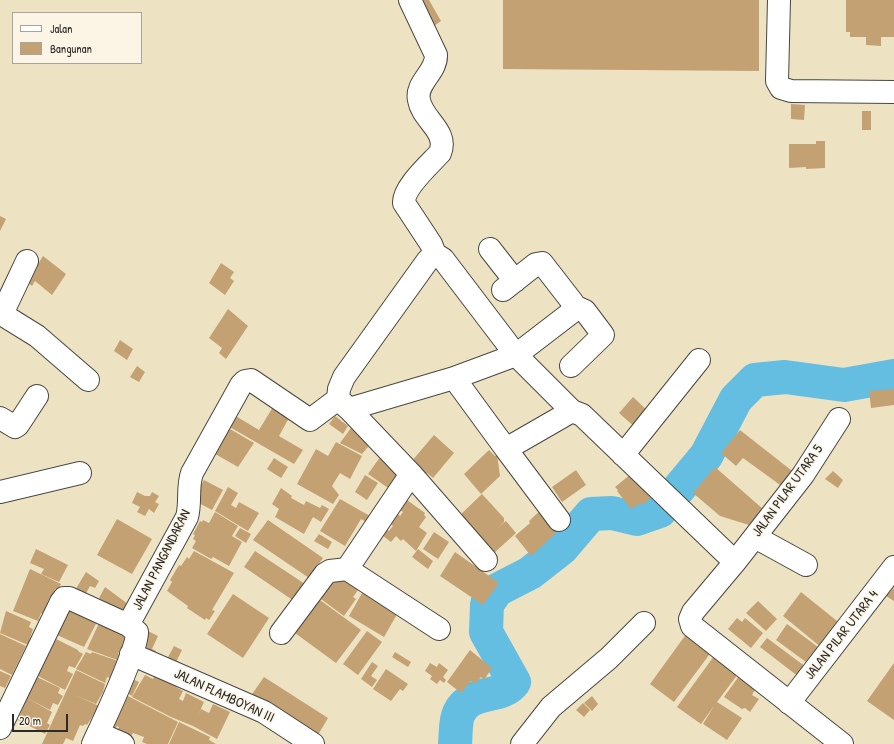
<!DOCTYPE html>
<html>
<head>
<meta charset="utf-8">
<style>
  body { margin:0 }
  #map { position:relative; width:894px; height:744px; overflow:hidden; background:#ede3c3; font-family:"Patrick Hand",sans-serif }
  canvas { display:block }
  .legend { position:absolute; left:12px; top:12px; width:130px; height:52px; box-sizing:border-box; background:#fcf5e5; border:1px solid #a8a49b; margin:0; padding:5px 7px; list-style:none; font-size:12px; color:#2b2b2b }
  .legend li { display:flex; align-items:center; gap:8px; height:20px }
  .legend b { width:20px; border:1px solid #a8a49b }
  .scale { position:absolute; left:12px; top:714px; width:56px; height:18px; box-sizing:border-box; border:2px solid #2b2b2b; border-top:0; padding-left:5px; font-size:12px; line-height:14px; white-space:nowrap; color:#2b2b2b; -webkit-text-stroke:3px #fcf5e5; paint-order:stroke }
</style>
</head>
<body>
<div id="map">
<canvas width="894" height="744"></canvas>
<ul class="legend">
<li><b style="height:5px;background:#fff"></b>Jalan</li>
<li><b style="height:11px;background:#c3a172"></b>Bangunan</li>
</ul>
<div class="scale">20 m</div>
</div>
<script>
const g = document.querySelector('canvas').getContext('2d');
g.lineJoin = 'round';
function strokePath(path, color, width, dash) {
  g.strokeStyle = color;
  g.lineWidth = width;
  g.lineCap = dash ? 'butt' : 'round';
  g.setLineDash(dash || []);
  g.stroke(path);
}
function paint(path, color) {
  g.fillStyle = color;
  g.fill(path, 'evenodd');
}
function drawText(font, color, halo, rows, align = 'center') {
  g.font = font + ' "Patrick Hand",sans-serif';
  g.lineWidth = 3;
  g.setLineDash([]);
  g.textBaseline = 'middle';
  g.strokeStyle = halo;
  g.fillStyle = color;
  for (const [text, x, y, turn = 0] of rows) {
    g.save();
    g.translate(x, y);
    g.rotate((+turn || 0) * Math.PI / 180);
    g.textAlign = isNaN(turn) ? turn : align;
    if (halo) g.strokeText(text, 0, 0);
    g.fillText(text, 0, 0);
    g.restore();
  }
}
const river = new Path2D(`
  M455 744C456 735 455 721 459 713 471 688 501 700 514 682L486 632 487 604 497 590 530 573 562 548 591 514 612 513 637 519 660 511 706 456 736 399 755 380 785 377 844 385 894 376`);
const building = new Path2D(`
  M419 0H429L441 21 434 26Z
  M503 0H759V71L503 69Z
  M846 0H894V37H881V46L866 45V37H850V32H846Z
  M791 104 805 105 804 120 791 119Z
  M862 111H871V130H862Z
  M816 141H825V168L806 169V163V167L789 168V144H816Z
  M0 216 6 219 0 231Z
  M43 256 66 274 52 295 35 281 32 286 27 282Z
  M221 263 234 272 230 278 234 281 225 295 209 283Z
  M228 309 248 326 226 359 219 353 222 348 209 338Z
  M120 340 133 349 127 360 114 351Z
  M137 366 145 372 139 382 130 377Z
  M894 389V405L871 408 869 391Z
  M633 397 651 414 637 429 619 413Z
  M273 407 290 416 279 436 303 450 294 464 228 426 234 415 259 430Z
  M335 416 348 426 343 434 329 424Z
  M225 426 254 443 238 467 210 451Z
  M351 428 372 442 362 454 340 443Z
  M740 430 796 474 787 490 743 458 736 466 721 453Z
  M434 435 454 453 433 478 427 473 424 476 411 462Z
  M336 442 362 456 350 479 340 473 332 486 339 495 333 504 297 484 316 449 328 456Z
  M489 450 495 456 497 454 500 476 481 494 464 474Z
  M383 453 405 468 394 492 368 474Z
  M274 458 288 467 281 478 267 469Z
  M715 467 763 509 749 525 720 516 693 493Z
  M576 470 586 485 562 502 552 487Z
  M833 471 843 480 838 488 825 479Z
  M631 474 651 498 642 505 641 503 631 509 617 491 618 490 615 487Z
  M365 475 378 483 367 500 355 492Z
  M204 480 223 490 212 510 193 500Z
  M228 487 238 493 231 505 236 508 239 502 259 513 248 531 215 511Z
  M281 488 292 496 291 498 304 505 306 501 320 508 322 505 329 509 321 522 313 517 304 534 275 517 279 509 272 504Z
  M137 492 145 496H150L152 492 159 496 155 502 159 504 154 513 149 509 145 516 137 512 140 507 132 503Z
  M482 494 504 518V522L497 528 506 521 516 533 494 553 456 519Z
  M340 499 370 516 366 522 361 519 345 546 320 531Z
  M407 500 425 513 424 515 426 517 419 527 427 533 416 551 403 539 401 541 396 536 391 542 378 532 382 526 389 531 393 526 390 523 397 513 400 516 403 512 400 510Z
  M543 508 556 533 531 556 515 536 530 523 529 521Z
  M215 512 238 526 232 536 242 542 229 566 213 557 211 559 192 548 196 541 193 539 195 535 193 534 200 521 202 522 203 520 209 523Z
  M117 519 152 539 132 574 97 555Z
  M268 520 323 558 309 578 253 540Z
  M240 528 251 534 246 543 235 536Z
  M434 532 449 542 438 559 423 549Z
  M319 534 332 542 328 549 314 541Z
  M36 549 68 565 59 582 41 574 44 569 30 563Z
  M418 549 433 561 428 569 412 557Z
  M194 551 234 573 212 610 215 611 209 620 206 618 205 620 187 608 188 606 167 591 172 582 170 580 179 565 181 566 187 557 189 559Z
  M255 551 305 584 294 601 244 567Z
  M455 552 499 583 483 605 440 576Z
  M30 569 61 584 58 590 55 589 52 597H50L47 603H50L45 615 41 613 38 621 13 611Z
  M86 572 99 581 95 588 90 586 84 597 74 592Z
  M336 574 358 590 353 597 356 599 344 616 321 599 332 584 330 582Z
  M105 587 128 604 121 613 99 598Z
  M365 588 400 609 384 637 349 616Z
  M894 588V601L886 596Z
  M801 592 842 625 822 648 783 616Z
  M233 594 269 618 243 658 207 634Z
  M320 600 361 630 336 663 295 633Z
  M758 601 777 619 766 631 746 613Z
  M68 607 98 620 84 647 57 635Z
  M6 611 31 622 29 627 33 629 28 645 0 633Z
  M737 618 742 622 745 618 763 633 751 648 728 629Z
  M100 621 129 636 124 648 121 647 118 654 122 656 120 661 87 649Z
  M787 624 818 647 806 662 776 640Z
  M148 631 158 636 152 649 156 651 155 654 141 647Z
  M367 631 382 642 358 675 343 664Z
  M687 633 712 651 674 702 650 684Z
  M0 634 26 646 12 675 0 669Z
  M767 638 806 667 799 677 760 647Z
  M56 639 78 650V651L83 654 75 668 69 666 67 671 73 674 65 690 38 676Z
  M174 646 182 650 175 664 167 659Z
  M470 650 492 668 484 680 481 677 475 684 471 681 461 693 447 682Z
  M86 652 91 654 92 652 118 661 110 678 107 677 105 683 76 669Z
  M395 652 411 662 408 667 392 657Z
  M717 652 741 670 717 702 742 718 727 740 703 724 714 706 701 724 677 707Z
  M372 662 378 666 371 676 377 680 372 687 361 679Z
  M430 663 437 667 439 663 448 670 443 677 446 680 444 683 440 680 437 684 430 679 432 676 425 671Z
  M894 663V720L867 701Z
  M386 669 408 684 403 691 400 689 391 701 373 689Z
  M76 670 105 684 103 692 96 704 75 695 99 706 87 725 85 724 83 726 80 725 73 741 66 738 63 744H42Z
  M0 671 11 676 5 688 0 686Z
  M145 675 153 679 154 676 177 685 176 687 183 691 179 699 183 701 186 693 204 702 195 722 201 709 209 713 213 704 230 712 217 739 193 726 171 717 132 697Z
  M739 676 756 688 752 695 759 699 750 712 745 708 742 709 724 697Z
  M37 677 60 688 58 693 63 696 58 705 53 703 50 710 27 698Z
  M264 677 328 718 315 740 250 697Z
  M130 678 139 682 132 696 124 691Z
  M122 693 178 722 168 744H147L142 742 144 737 133 733 131 736 117 731 119 727 117 726 114 731 107 727Z
  M592 696 598 704 592 711 584 703Z
  M27 698 52 712 47 723 50 725 45 734 18 720Z
  M583 703 590 710 584 717 576 710Z
  M179 722 210 737 209 740 216 744H169Z`);
const minor = new Path2D(`
  M410 0 436 55C437 72 415 83 419 100 422 120 449 131 440 153 429 165 403 188 404 203L431 244 435 254
  M779 0 777 81 781 88 791 91 894 92
  M490 249 515 281
  M435 254 443 259 516 355 572 411
  M0 313 37 336 88 380
  M2 314 27 261
  M571 366 603 335 585 311 574 306
  M454 378 506 449 572 411 582 415 735 562
  M338 399 349 409 454 378 516 355 572 312 573 303 542 263 536 264 503 290
  M338 399 339 389 344 377 428 260 435 254
  M349 409 411 474 486 560
  M0 418 15 427 18 425 37 396
  M839 419 803 475 735 562 693 612 690 619 692 626 842 744
  M506 449 559 520
  M623 455 699 360
  M0 492 80 473
  M755 537 806 565
  M347 569 439 629
  M128 625 187 517C191 503 187 487 192 473L241 385 245 381 251 380 310 420 338 399
  M281 633 325 574 330 571 347 569 411 474
  M131 654 264 712 313 744
  M789 703 894 567
  M0 728 61 602 64 598H69L128 625 137 632C138 648 102 725 93 744
  M98 733 123 744
  M522 744 551 707 609 658 644 623`);
const streetNames = [
  ["JALAN PILAR UTARA 5",788,491,-54],
  ["JALAN PANGANDARAN",162,560,-63],
  ["JALAN PILAR UTARA 4",842,635,-52],
  ["JALAN FLAMBOYAN III",224,696,25]
];
strokePath(river, '#64bee1', 34);
paint(building, '#c3a172');
strokePath(minor, '#484742', 24);
strokePath(minor, '#fff', 22);
drawText('14px', '#2b2b2b', '#fcf5e5', streetNames);
</script>
</body>
</html>
